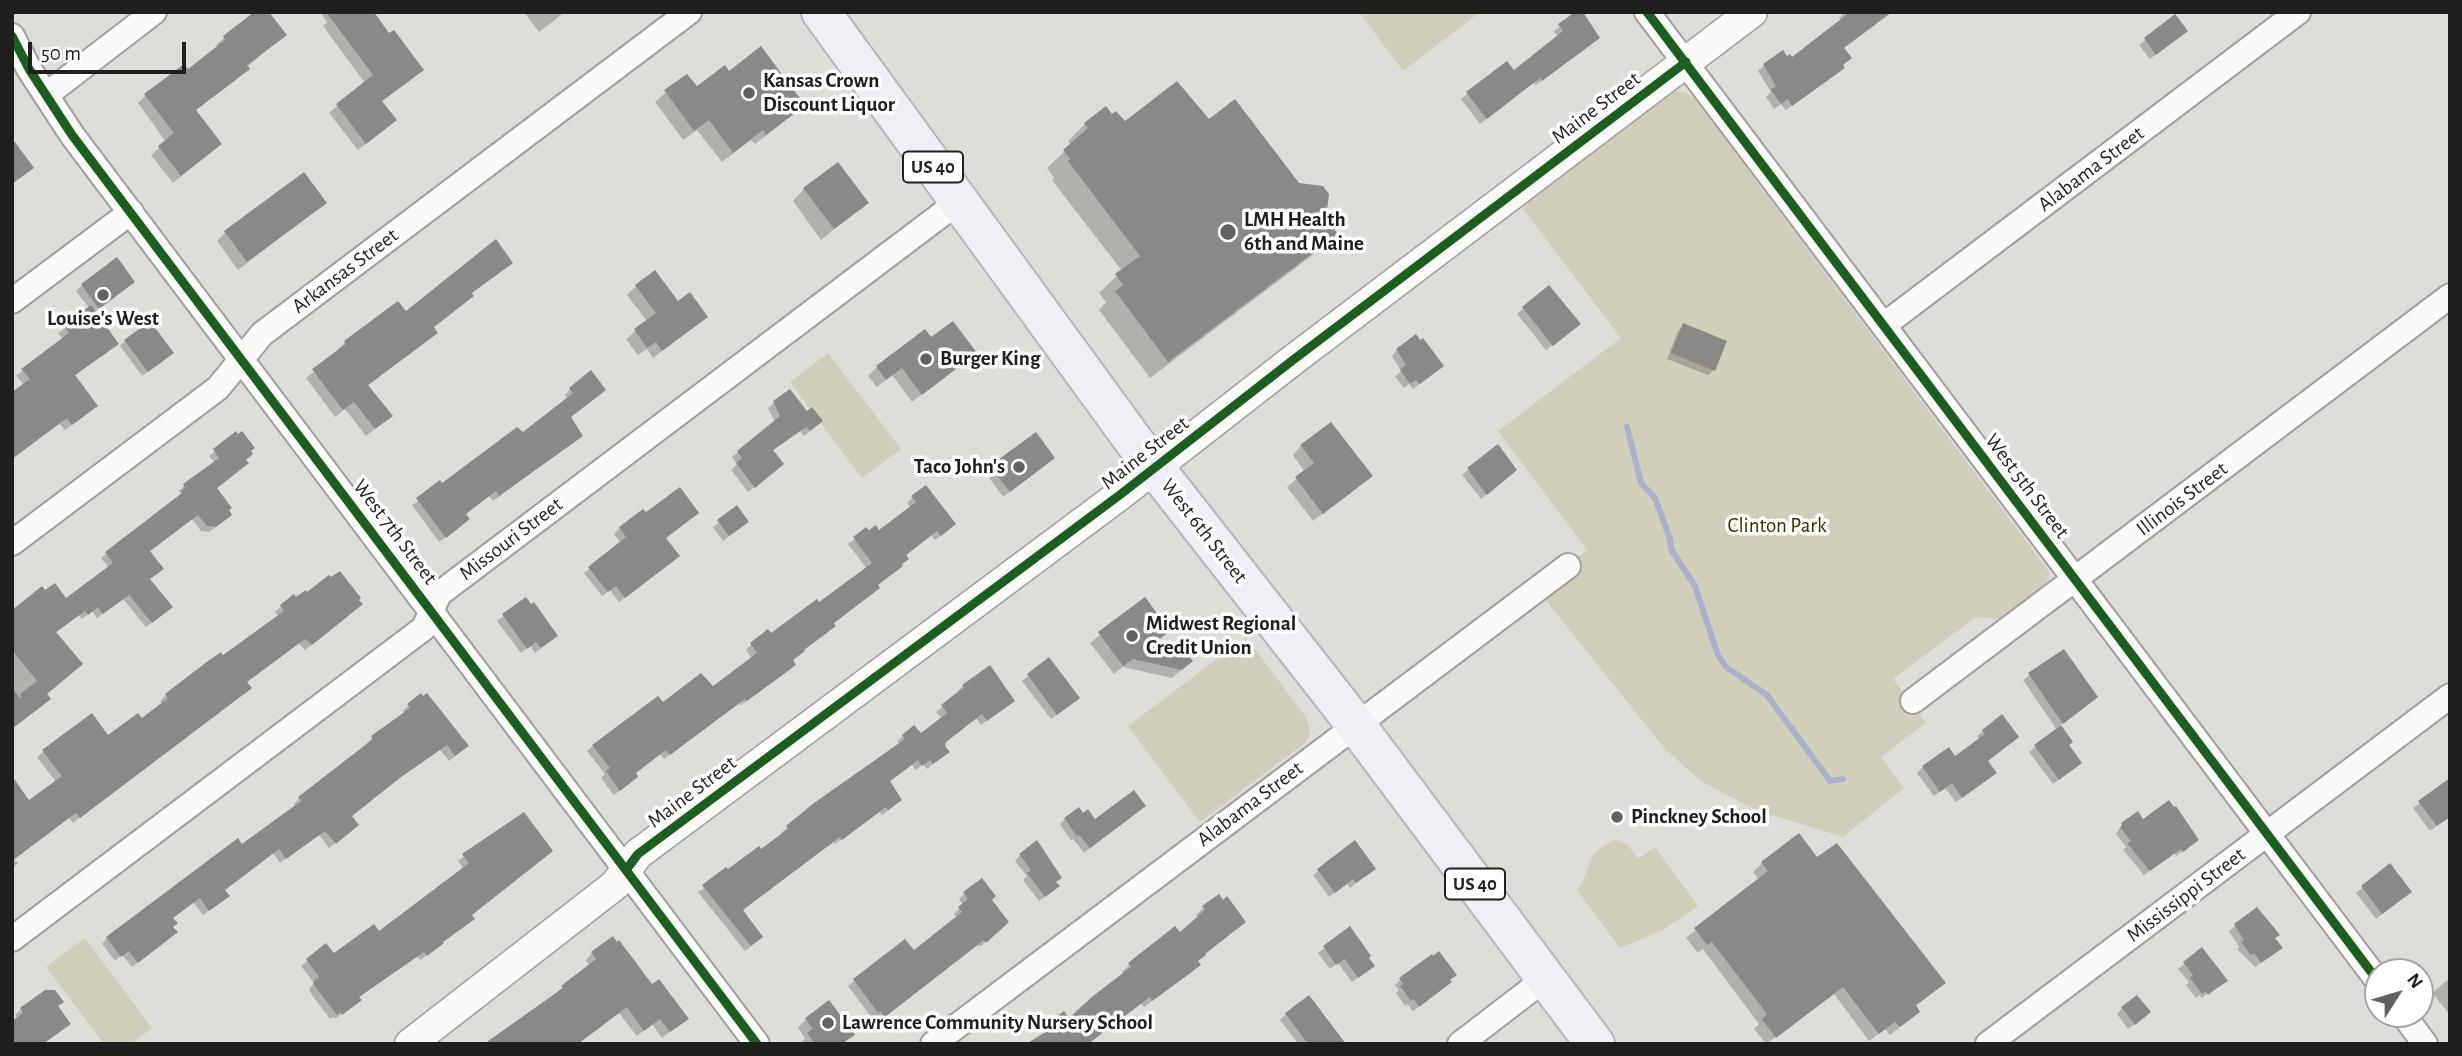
<!DOCTYPE html>
<html>
<head>
<meta charset="utf-8">
<style>
  body { margin:0 }
  #map { position:relative; width:2462px; height:1056px; overflow:hidden; background:#deddd9; font-family:"Alegreya Sans",sans-serif }
  canvas { display:block }
  .frame { position:absolute; inset:0; border:14px solid #1f1f1d; pointer-events:none }
  .north { position:absolute; left:2364px; top:958px; width:70px; height:70px; box-sizing:border-box; background:#fff; border:2px solid #a5a5a5; border-radius:50%; rotate:53deg; font-size:19px; font-weight:700; line-height:28px; text-align:center; color:#1f1f1d }
  .north::after { content:''; display:block; margin:auto; width:24px; height:32px; background:#62625f; clip-path:polygon(50% 0,100% 100%,50% 72%,0 100%) }
  .scale { position:absolute; left:28px; top:42px; width:158px; height:32px; box-sizing:border-box; border:4px solid #1f1f1d; border-top:0; padding-left:9px; font-size:21px; line-height:24px; white-space:nowrap; color:#1f1f1d; -webkit-text-stroke:5px #fff; paint-order:stroke }
</style>
</head>
<body>
<div id="map">
<canvas width="2462" height="1056"></canvas>
<div class="frame"></div>
<div class="north">N</div>
<div class="scale">50 m</div>
</div>
<script>
const g = document.querySelector('canvas').getContext('2d');
g.lineJoin = 'round';
function paint(path, color) {
  g.fillStyle = color;
  g.fill(path, 'evenodd');
}
function strokePath(path, color, width, dash) {
  g.strokeStyle = color;
  g.lineWidth = width;
  g.lineCap = dash ? 'butt' : 'round';
  g.setLineDash(dash || []);
  g.stroke(path);
}
function drawText(font, color, halo, rows, align = 'center') {
  g.font = font + ' "Alegreya Sans",sans-serif';
  g.lineWidth = 7;
  g.setLineDash([]);
  g.textBaseline = 'middle';
  g.strokeStyle = halo;
  g.fillStyle = color;
  for (const [text, x, y, turn = 0] of rows) {
    g.save();
    g.translate(x, y);
    g.rotate((+turn || 0) * Math.PI / 180);
    g.textAlign = isNaN(turn) ? turn : align;
    if (halo) g.strokeText(text, 0, 0);
    g.fillText(text, 0, 0);
    g.restore();
  }
}
const green = new Path2D(`
  M1359 12H1478L1479 13 1403 71Z
  M1674 91 1687 93 1694 98 2049 572V578L2045 584 1998 619 1976 617 1893 679 1926 723 1881 757 1904 788 1843 837 1756 810 1701 781 1666 750 1544 598 1571 563 1587 550 1498 431 1621 338 1520 205Z
  M828 353 901 449 862 478 790 382Z
  M1246 637 1305 716C1310 725 1312 734 1305 743L1200 822 1128 726Z
  M1615 839 1627 844 1638 859 1655 847 1698 906 1663 930 1620 948 1577 890C1589 876 1585 866 1595 853 1600 847 1609 844 1615 839Z
  M85 938 152 1028 131 1044H104L46 967Z`);
const shadow = new Path2D(`
  M257 12 285 35 194 111 220 144 173 183 151 155 166 142 138 103 146 95 187 71 218 48 216 45 224 38Z
  M320 12H371L413 78 381 102 395 120 358 150 329 113 365 83 323 26 327 22Z
  M524 12H565L539 32Z
  M1578 12 1592 43 1536 85 1533 82 1480 124 1461 99 1506 63 1513 72 1558 37 1554 31Z
  M1845 12H1883L1843 49 1837 73 1786 110 1781 104 1774 109 1766 97 1771 92 1758 71 1764 66 1791 60 1842 21 1839 18Z
  M2175 17 2180 36 2150 59 2139 45Z
  M728 73 800 100 781 124 755 144 751 140 722 162 697 130 683 140 655 102 666 92 696 89Z
  M1112 117 1124 124 1208 121 1324 220 1335 234 1318 251 1150 378 1099 310 1106 302 1099 293 1122 271 1052 180 1054 178 1047 168 1071 145 1068 141 1085 124Z
  M804 189 867 203 821 240 793 201Z
  M325 203 238 270 217 241 225 233Z
  M511 263 470 294 432 328 428 340 367 386 390 416 366 436 345 409 335 417 306 378 339 352 337 350 345 342Z
  M82 285 128 287 94 312 110 350 74 376 89 412 65 430 16 376 63 339 58 333 90 309 76 291Z
  M636 286 677 303 706 317 653 358 647 349 638 355 626 339 647 321 627 295Z
  M1549 287 1573 329 1546 350 1517 314Z
  M1684 325 1713 370 1708 375 1667 359 1678 331Z
  M125 341 166 358 142 376 120 346Z
  M1397 350 1436 371 1413 389 1409 384 1404 388 1395 377 1401 371 1392 356Z
  M975 353 912 402 892 375 877 387 868 376 877 367Z
  M570 389 599 395 570 417 575 441 493 501 489 496 464 515 462 525 439 542 412 505 523 434 568 399 565 395Z
  M774 403 815 427 804 436 800 431 772 451 776 470 748 492 731 470 737 464 732 457 775 422 768 408Z
  M236 433 215 488 225 520 209 532 201 531 192 519 149 552 148 580 165 612 146 627 123 599 97 618 92 611 82 619 79 615 55 633 45 694 12 729V611L66 600 109 568 101 558 177 498 181 494 179 491 184 486 215 463 209 456Z
  M1301 446 1370 476 1313 521 1287 487 1305 472 1293 455Z
  M1498 446 1499 484 1481 499 1462 475Z
  M996 464H1047L1003 497 990 479V470Z
  M913 497 948 530 935 540 931 535 905 556 876 586 802 650 792 661 789 670 741 705 739 703 664 759 660 754 634 774 631 782 614 795 601 778 605 774 587 751 593 746 662 705 713 688 752 659 746 650 751 645 771 635 819 605 867 569 848 544 866 530 879 532 911 508 907 503Z
  M719 522 741 527 723 541 713 527Z
  M620 528 664 539 672 562 619 602 610 590 602 596 584 573 621 543 614 534Z
  M525 599 550 641 535 653 530 646 521 653 497 621Z
  M1144 599 1152 645 1191 661 1172 678 1123 667 1114 674 1090 643Z
  M281 606 354 610 305 650 298 643 246 682 244 693 73 823 69 818 14 859 18 863 12 869V779L29 802 56 782 37 757 43 752 92 715 108 737 142 721 163 705 160 701 166 695 279 617 275 612Z
  M2063 651 2090 702 2059 726 2074 768 2053 784 2029 752 2057 730 2023 680Z
  M1049 659 1072 704 1051 719 1022 681Z
  M990 667 1007 706 981 725 976 718 944 743 948 752 927 769 923 764 916 770 912 765 889 782 894 806 882 815 879 811 835 844 833 841 741 911 755 943 745 951 698 892 783 835 781 833 787 828 815 805 900 745 897 741 903 736H921L942 719 936 712 959 693 957 692 963 686Z
  M408 706 461 751 449 761 440 750 393 782 350 817 351 831 329 848 319 835 280 863 273 853 224 890 222 901 203 915 193 902 172 919 170 937 132 967 122 955 115 961 102 944 107 938 296 807 294 804 299 798 368 745 367 743 372 738 405 714 403 711Z
  M2001 717 1987 762 1989 778 1956 802 1945 788 1934 796 1917 773 1923 767 1955 758 1980 740 1977 736Z
  M2450 781V816L2430 831 2413 808Z
  M1138 812 1084 853 1073 839 1071 841 1060 824 1065 819 1095 822Z
  M524 814 470 915 421 960 417 956 358 998 354 1005 335 1019 333 1017 330 1019 312 995 309 989 314 983 301 966 326 946 333 956 379 933 464 869 458 861 464 856Z
  M2143 821 2191 845 2176 856 2174 853 2144 875 2123 850 2126 847 2116 834 2122 825Z
  M1020 855 1055 882 1052 891 1039 901 1023 880 1027 876 1015 861Z
  M1817 860 1935 991 1914 1007 1918 1012 1909 1020 1890 1035 1885 1029 1869 1041 1834 994 1766 1044 1754 1029 1759 1024 1703 949 1698 953 1686 938 1759 880 1753 872 1762 863Z
  M2390 866 2404 897 2376 919 2356 893Z
  M1319 870 1368 874 1350 888 1347 884 1329 897 1313 875Z
  M964 894 990 900 1007 922 980 947 978 944 878 1021 874 1016 871 1017 848 986 905 941 913 952 957 918 954 914 963 905 959 899Z
  M1203 908 1244 922 1203 955 1197 962 1199 965 1192 972 1144 1007 1141 1003 1090 1042 1092 1044H1030L1047 1033 1044 1030 1064 1014 1069 1021 1124 975 1122 972 1130 964 1179 934 1198 919 1196 915Z
  M2235 926 2274 938 2281 948 2255 967 2237 949 2239 947 2229 931Z
  M1349 929 1367 971 1352 982 1338 963 1330 969 1318 953Z
  M2202 950 2226 980 2209 995 2207 994 2202 998 2199 995 2196 998 2186 985 2189 982 2178 969Z
  M592 953 652 987 687 1018 662 1038 652 1024 637 1036 619 1013 556 993 590 966 586 960Z
  M2450 978V1015L2432 993Z
  M1400 980H1449L1444 987 1413 1011 1407 1004 1405 1006 1396 993 1399 990 1395 985Z
  M45 991 18 1019 15 1015 21 1009Z
  M2122 1008 2143 1018 2128 1029 2117 1014Z
  M1286 1014 1344 1044H1296L1297 1042 1280 1020Z
  M806 1019 852 1035 843 1044H800L805 1038 798 1028Z`);
const stream = new Path2D(`
  M1627 427 1641 483 1655 498 1670 539 1671 549 1695 586 1718 655 1726 667 1767 695 1830 781 1843 779`);
const building = new Path2D(`
  M254 12H269L287 35 247 65 250 69 196 110 222 144 181 176 158 146 174 133 144 94 184 64 188 69 225 40 223 36Z
  M326 12H374L389 33 394 30 424 70 382 101 397 120 366 144 336 104 373 75Z
  M1575 12H1583L1600 38 1542 81 1540 78 1487 119 1466 92 1507 61 1514 70 1563 31 1558 24Z
  M1850 12H1892L1844 48 1852 58 1843 65 1845 68 1792 106 1788 99 1781 104 1771 90 1776 86 1763 64 1783 50 1787 56 1790 54 1792 57Z
  M2175 14 2188 31 2156 55 2144 38Z
  M761 46 802 101 790 110 794 114 766 135 763 130 733 153 709 120 694 131 664 90 687 74 697 86 725 65 729 71Z
  M1177 81 1209 119 1235 99 1299 183 1323 186 1329 194 1326 219 1338 234 1168 362 1115 291 1123 285 1115 274 1140 256 1068 161 1070 159 1063 150 1088 128 1084 123 1106 106 1112 114 1116 111 1125 121Z
  M12 138 34 168 12 184Z
  M838 162 869 203 834 229 803 188Z
  M304 172 327 203 247 262 224 231Z
  M496 239 513 263 472 293 474 296 434 327 438 333 368 385 393 416 375 429 354 402 343 410 312 369 346 344 344 341 398 301 406 311Z
  M117 257 135 282 99 309 81 284Z
  M655 270 678 301 690 292 708 317 662 351 656 342 647 348 634 329 656 313 635 285Z
  M1549 285 1581 324 1553 346 1522 307Z
  M91 305 119 344 75 375 98 406 72 425 67 418 12 459V392L30 379 21 369 69 333 64 325Z
  M150 321 174 353 148 372 124 340Z
  M953 321 977 353 922 395 902 368 886 380 876 366 925 329 931 337Z
  M1683 323 1727 341 1715 371 1671 353Z
  M1416 334 1420 340 1423 338 1444 366 1420 384 1416 380 1410 384 1400 370 1406 365 1396 349Z
  M591 370 606 390 571 417 583 436 499 496 496 491 466 514 470 519 446 538 416 498 440 480 442 483 517 427 523 432 573 393 569 388Z
  M790 389 807 411 812 407 823 421 810 431 806 427 773 450 784 464 755 488 736 463 742 458 737 451 780 416 773 401Z
  M1331 422 1373 476 1323 514 1295 477 1314 463 1300 445Z
  M236 431 238 434 242 431 255 448 251 451 253 454 246 460 249 463 217 488 232 508 229 510 232 515 216 527 207 526 198 515 150 551 164 569 150 579 173 607 152 623 129 595 103 614 98 607 88 615 85 611 56 632 83 664 47 694 51 699 12 729V688L20 698 22 697 20 694 37 681 12 650V610L42 586 45 590 55 583 66 598 113 563 105 552 182 493 181 491 185 488 183 484 219 458 213 449Z
  M1036 432 1055 458 1010 492 995 473V462Z
  M1498 444 1517 470 1487 495 1467 468Z
  M926 485 956 524 941 536 937 531 906 555 909 559 902 564 903 566 878 585 880 588 834 623 836 626 804 650 805 651 793 660 796 665 747 701 745 699 670 755 666 750 636 773 638 777 620 791 606 771 610 768 592 745 658 696 663 702 701 673 713 686 757 653 750 643 768 629 771 633 817 599 819 602 872 563 853 537 866 527 869 530 876 525 879 530 916 502 911 496Z
  M680 487 699 513 666 538 680 556 625 598 616 586 608 592 588 567 626 537 619 527 643 509 646 512Z
  M737 505 749 522 729 536 717 520Z
  M340 571 361 598 359 600 363 604 312 645 305 639 247 682 252 688 133 778 80 818 76 813 73 815 12 861V776L29 800 62 776 42 750 92 713 108 735 138 713 142 718 168 698 165 694 204 664 221 652 223 655 284 611 280 605 294 594 296 597 306 590 307 592 329 575 331 577Z
  M526 597 531 604 534 602 558 636 541 648 536 642 527 649 502 614Z
  M1145 597 1170 631 1153 644 1185 651 1193 661 1182 670 1133 659 1123 666 1098 632Z
  M2064 649 2098 697 2063 724 2028 673Z
  M1049 657 1080 698 1057 715 1027 674Z
  M990 665 1015 701 987 721 982 714 946 742 945 746 950 752 933 764 930 760 922 766 918 760 890 781 902 800 888 810 886 807 842 840 840 837 743 910 763 937 751 946 702 885 726 867 728 869 759 846 761 849 788 829 786 826 814 803 905 739 902 735 914 725 921 733 947 713 941 705 964 687 962 685Z
  M421 693 423 696 427 693 469 746 455 756 447 745 401 777 352 816 359 825 336 844 325 831 286 859 279 849 225 890 230 896 209 911 200 898 173 918 178 923 173 927 178 932 138 963 129 951 121 957 106 937 238 838 242 844 301 801 298 797 373 739 371 736 410 708 407 704Z
  M2002 714 2019 737 1988 761 1997 773 1962 798 1952 783 1940 792 1922 766 1949 747 1955 756 1985 734 1982 730Z
  M2061 725 2073 742 2069 745 2082 763 2059 780 2034 745Z
  M2450 778V817L2437 826 2418 801Z
  M1134 790 1146 806 1090 848 1079 835 1077 836 1064 818 1079 807 1083 813 1088 809 1095 819Z
  M2169 800 2174 807 2176 806 2199 840 2183 852 2181 849 2150 871 2127 843 2131 841 2120 827 2122 826 2121 823 2138 811 2143 819Z
  M524 812 553 851 472 915 475 919 443 942 444 943 427 956 424 952 359 997 362 1000 342 1015 340 1012 337 1015 317 989 313 982 319 977 306 959 326 943 334 953 374 924 379 931 469 863 462 854Z
  M1799 833 1817 857 1837 843 1946 983 1916 1005 1920 1012 1900 1027 1895 1022 1879 1034 1843 987 1776 1038 1762 1019 1767 1014 1712 942 1707 945 1694 928 1768 871 1761 862Z
  M1037 840 1062 878 1056 882 1060 886 1045 897 1027 873 1031 870 1019 854Z
  M1355 840 1376 869 1356 883 1353 879 1335 893 1317 869Z
  M2390 863 2412 892 2382 914 2361 886Z
  M982 878 996 896 992 900 1009 922 986 943 984 940 885 1017 880 1011 878 1013 853 979 905 939 914 950 962 912 958 907 968 899 963 892Z
  M1219 894 1223 900 1227 896 1246 922 1205 954 1206 955 1198 961 1201 965 1152 1001 1150 997 1088 1044H1026L1055 1026 1051 1021 1064 1011 1069 1018 1093 996 1131 967 1128 963 1175 926 1180 932 1205 910 1202 906Z
  M2257 907 2280 935 2275 938 2283 948 2261 963 2254 953 2251 955 2241 942 2244 940 2234 924Z
  M1350 926 1371 956 1369 958 1375 966 1358 978 1345 959 1336 965 1323 946Z
  M613 936 617 942 619 940 652 984 659 979 689 1019 670 1032 660 1019 644 1031 627 1007 578 1044H484L563 988 561 986 596 959 591 952Z
  M2202 947 2228 981 2208 994 2205 991 2202 994 2190 978 2193 975 2183 962Z
  M1439 951 1457 975 1450 980 1452 982 1419 1007 1414 999 1411 1001 1400 986 1403 984 1399 978 1432 954 1433 956Z
  M45 990H55L64 1002 58 1006 71 1024 43 1044H12V1021L23 1013 20 1008Z
  M1309 995 1346 1044H1308L1285 1013Z
  M2137 995 2151 1012 2135 1025 2121 1007Z
  M829 1000 855 1035 841 1044H815L807 1033 813 1029 805 1018Z`);
const minor = new Path2D(`
  M1647 12 2378 981
  M12 36 29 69 72 135 757 1044
  M46 95 154 12
  M12 301 131 212
  M1884 325 2298 12
  M12 543 218 388 262 334 689 12
  M1913 701 2450 296
  M12 939 424 628 439 594 958 202
  M2403 1014 2425 1044
  M933 1044 1568 566
  M1460 1044 1546 978
  M1988 1044 2450 696`);
const tertiary = new Path2D(`
  M410 1044 615 885 638 854 1121 494 1293 360 1752 12`);
const trunk = new Path2D(`
  M821 12 1136 444 1356 725 1595 1044`);
const cycleway = new Path2D(`
  M1647 12 2378 981
  M12 36 29 69 72 135 757 1044
  M626 870 638 854 1121 494 1293 360 1686 62`);
const markers = [
  [749,93,7,"#62625f"],
  [1228,232,9,"#62625f"],
  [103,295,7,"#62625f"],
  [926,359,7,"#62625f"],
  [1019,467,7,"#62625f"],
  [1132,636,7,"#62625f"],
  [1617,817,7,"#62625f"],
  [828,1023,7,"#62625f"]
];
const shields = [
  [933,167,60],
  [1475,884,60]
];
const shieldNames = [
  ["US 40",933,167],
  ["US 40",1475,884]
];
const poiNames = [
  ["Kansas Crown",763,81],
  ["Discount Liquor",763,105],
  ["LMH Health",1244,220],
  ["6th and Maine",1244,244],
  ["Louise's West",103,319,"center"],
  ["Burger King",940,359],
  ["Taco John's",1005,467,"right"],
  ["Midwest Regional",1146,624],
  ["Credit Union",1146,648],
  ["Pinckney School",1631,817],
  ["Lawrence Community Nursery School",842,1023]
];
const streetNames = [
  ["Maine Street",1596,108,-37],
  ["Alabama Street",2091,169,-37],
  ["Arkansas Street",345,271,-37],
  ["Maine Street",1145,453,-38],
  ["West 5th Street",2027,486,53],
  ["Illinois Street",2182,499,-37],
  ["West 6th Street",1204,531,52],
  ["West 7th Street",395,532,53],
  ["Missouri Street",511,539,-37],
  ["Maine Street",692,792,-37],
  ["Alabama Street",1250,804,-37],
  ["Mississippi Street",2186,895,-37]
];
const parkNames = [
  ["Clinton Park",1777,526]
];
paint(green, '#d1cebc');
paint(shadow, '#0003');
strokePath(stream, '#aab2c9', 6);
paint(building, '#8a8987');
strokePath(minor, '#a1a09e', 28);
strokePath(tertiary, '#a1a09e', 33);
strokePath(trunk, '#b5b6ba', 42);
strokePath(minor, '#fafaf9', 24);
strokePath(tertiary, '#fafaf9', 30);
strokePath(trunk, '#eeeff4', 38);
strokePath(cycleway, '#1b5e20', 9);
for (const [x, y, r, color] of markers) {
  const dot = new Path2D();
  dot.arc(x, y, r, 0, 2 * Math.PI);
  g.fillStyle = color;
  g.fill(dot);
  strokePath(dot, '#fff', 2.5);
}
for (const [x, y, w] of shields) {
  const box = new Path2D();
  box.roundRect(x - w / 2, y - 15.5, w, 31, 5);
  g.fillStyle = '#fff';
  g.fill(box);
  strokePath(box, '#1f1f1d', 2);
}
drawText('bold 19px', '#1f1f1d', null, shieldNames);
drawText('bold 21px', '#1f1f1d', '#fff', poiNames, 'left');
drawText('21px', '#1f1f1d', '#fff', streetNames);
drawText('21px', '#393200', '#fff', parkNames);
</script>
</body>
</html>
